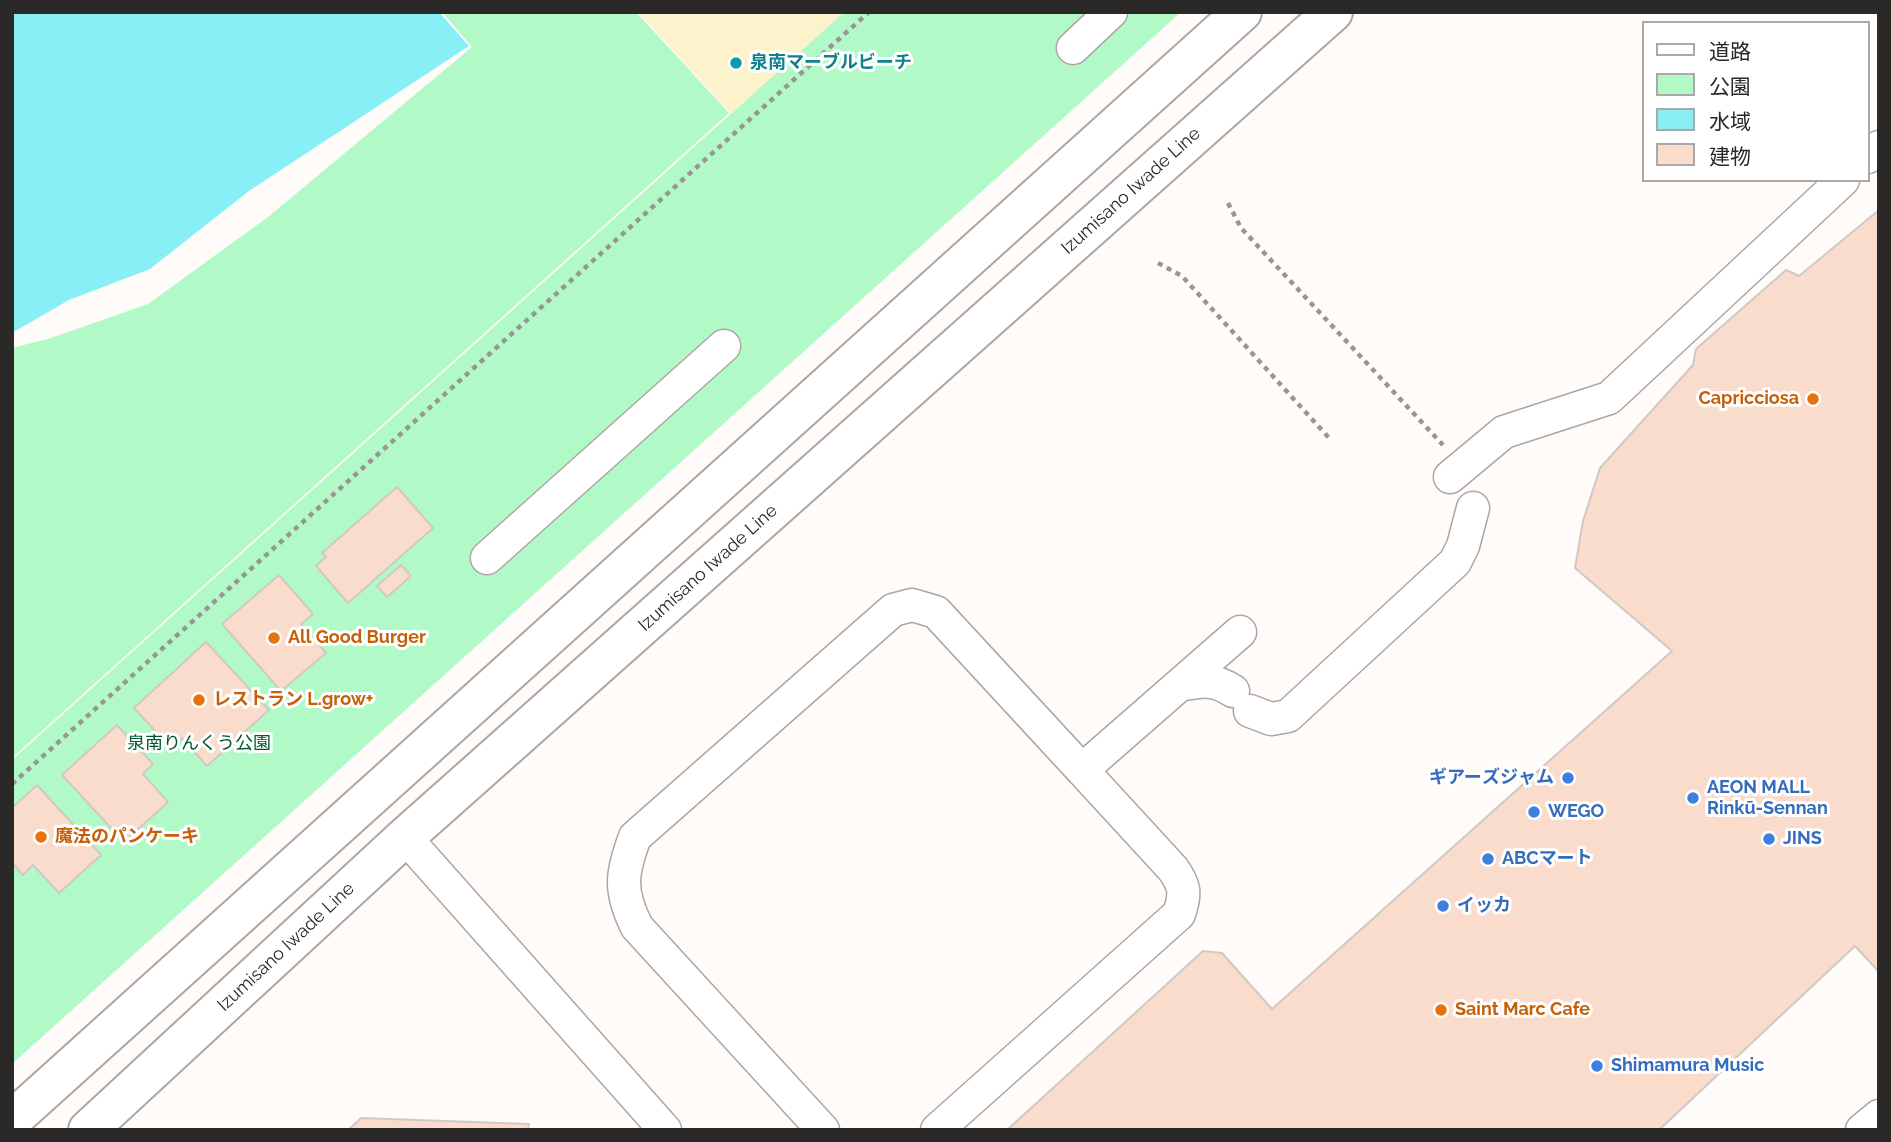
<!DOCTYPE html>
<html>
<head>
<meta charset="utf-8">
<style>
  body { margin:0 }
  #map { position:relative; width:1891px; height:1142px; overflow:hidden; background:#fffbf8; font-family:Raleway,"Noto Sans JP",sans-serif }
  canvas { display:block }
  .frame { position:absolute; inset:0; border:14px solid #2b2927; pointer-events:none }
  .legend { position:absolute; left:1642px; top:21px; width:228px; height:161px; box-sizing:border-box; background:#fff; border:2px solid #aaa9a9; margin:0; padding:9px 12px; list-style:none; font-size:21px; color:#2b2927 }
  .legend li { display:flex; align-items:center; gap:14px; height:35px }
  .legend b { width:35px; border:2px solid #aaa9a9 }
</style>
</head>
<body>
<div id="map">
<canvas width="1891" height="1142"></canvas>
<div class="frame"></div>
<ul class="legend">
<li><b style="height:9px;background:#fff"></b>道路</li>
<li><b style="height:19px;background:#b2f9c8"></b>公園</li>
<li><b style="height:19px;background:#88eff7"></b>水域</li>
<li><b style="height:19px;background:#f9dccc"></b>建物</li>
</ul>
</div>
<script>
const g = document.querySelector('canvas').getContext('2d');
g.lineJoin = 'round';
function paint(path, color) {
  g.fillStyle = color;
  g.fill(path, 'evenodd');
}
function strokePath(path, color, width, dash) {
  g.strokeStyle = color;
  g.lineWidth = width;
  g.lineCap = dash ? 'butt' : 'round';
  g.setLineDash(dash || []);
  g.stroke(path);
}
function drawText(font, color, halo, rows, align = 'center') {
  g.font = font + ' Raleway,"Noto Sans JP",sans-serif';
  g.lineWidth = 6;
  g.setLineDash([]);
  g.textBaseline = 'middle';
  g.strokeStyle = halo;
  g.fillStyle = color;
  for (const [text, x, y, turn = 0] of rows) {
    g.save();
    g.translate(x, y);
    g.rotate((+turn || 0) * Math.PI / 180);
    g.textAlign = isNaN(turn) ? turn : align;
    if (halo) g.strokeText(text, 0, 0);
    g.fillText(text, 0, 0);
    g.restore();
  }
}
const green = new Path2D(`
  M442 12H636L729 113 12 758V348L51 338 148 304 268 217 472 47Z
  M844 12H1181L12 1064V760Z`);
const sand = new Path2D(`
  M638 12H844L731 114Z`);
const water = new Path2D(`
  M12 12H439L469 46 249 191 150 269 69 300 12 333Z`);
const building = new Path2D(`
  M1879 210V972L1855 946 1659 1130H1007L1203 951 1222 953 1272 1009 1672 651 1575 568 1583 521 1600 468 1693 365 1696 349 1786 270 1799 276Z
  M397 487 433 528 348 603 316 566 326 557 322 553Z
  M401 565 411 576 387 597 377 586Z
  M279 575 313 614 301 624 326 653 281 691 222 624Z
  M206 642 269 710 207 766 182 738 171 748 134 708Z
  M117 725 153 764 143 774 168 802 124 842 62 775Z
  M37 785 101 855 59 893 33 865 23 875 12 863V808Z
  M361 1118 529 1124 528 1130H348Z`);
const path = new Path2D(`
  M1228 203 1241 228 1443 445
  M1158 263 1182 276 1330 439
  M12 784 869 12`);
const minor = new Path2D(`
  M1073 48 1111 12
  M1868 157 1879 147
  M1450 477 1504 432 1609 398 1843 180
  M487 558 724 346
  M1180 685C1201 681 1214 678 1233 691
  M1250 711 1271 719 1288 716 1455 562 1463 546 1473 508
  M405 837 665 1130
  M823 1130 637 927C619 891 621 874 635 837L893 610 912 605 936 612 1082 770
  M937 1130 1179 914C1186 893 1185 886 1173 869L1082 770 1240 632
  M1862 1130 1879 1116`);
const major = new Path2D(`
  M12 1120 1242 12
  M88 1130 405 837 1333 12`);
const markers = [
  [736,63,7,"#0f9aa8"],
  [1813,399,7,"#e8710a"],
  [274,638,7,"#e8710a"],
  [199,700,7,"#e8710a"],
  [1568,778,7,"#3f7fe0"],
  [1693,798,7,"#3f7fe0"],
  [1534,812,7,"#3f7fe0"],
  [41,837,7,"#e8710a"],
  [1769,839,7,"#3f7fe0"],
  [1488,859,7,"#3f7fe0"],
  [1443,906,7,"#3f7fe0"],
  [1441,1010,7,"#e8710a"],
  [1597,1066,7,"#3f7fe0"]
];
const cultureNames = [
  ["泉南マーブルビーチ",750,63]
];
const streetNames = [
  ["Izumisano Iwade Line",1131,191,-42],
  ["Izumisano Iwade Line",708,568,-42],
  ["Izumisano Iwade Line",286,947,-43]
];
const foodNames = [
  ["Capricciosa",1799,399,"right"],
  ["All Good Burger",288,638],
  ["レストラン L.grow+",213,700],
  ["魔法のパンケーキ",55,837],
  ["Saint Marc Cafe",1455,1010]
];
const parkNames = [
  ["泉南りんくう公園",199,744]
];
const shopNames = [
  ["ギアーズジャム",1554,778,"right"],
  ["AEON MALL",1707,788],
  ["Rinkū-Sennan",1707,809],
  ["WEGO",1548,812],
  ["JINS",1783,839],
  ["ABCマート",1502,859],
  ["イッカ",1457,906],
  ["Shimamura Music",1611,1066]
];
paint(green, '#b2f9c8');
paint(sand, '#fcf2cc');
paint(water, '#88eff7');
paint(building, '#f9dccc');
strokePath(building, '#d0c9c5', 2);
strokePath(minor, '#ada6a2', 35);
strokePath(major, '#ada6a2', 42);
strokePath(path, '#989592', 4.5, [5, 5]);
strokePath(minor, '#fff', 32);
strokePath(major, '#fff', 38);
for (const [x, y, r, color] of markers) {
  const dot = new Path2D();
  dot.arc(x, y, r, 0, 2 * Math.PI);
  g.fillStyle = color;
  g.fill(dot);
  strokePath(dot, '#fff', 2.5);
}
drawText('bold 18px', '#0d838f', '#fff', cultureNames, 'left');
drawText('18px', '#2b2927', '#fff', streetNames);
drawText('bold 18px', '#c56008', '#fff', foodNames, 'left');
drawText('18px', '#00582e', '#fff', parkNames);
drawText('bold 18px', '#366cbe', '#fff', shopNames, 'left');
</script>
</body>
</html>
